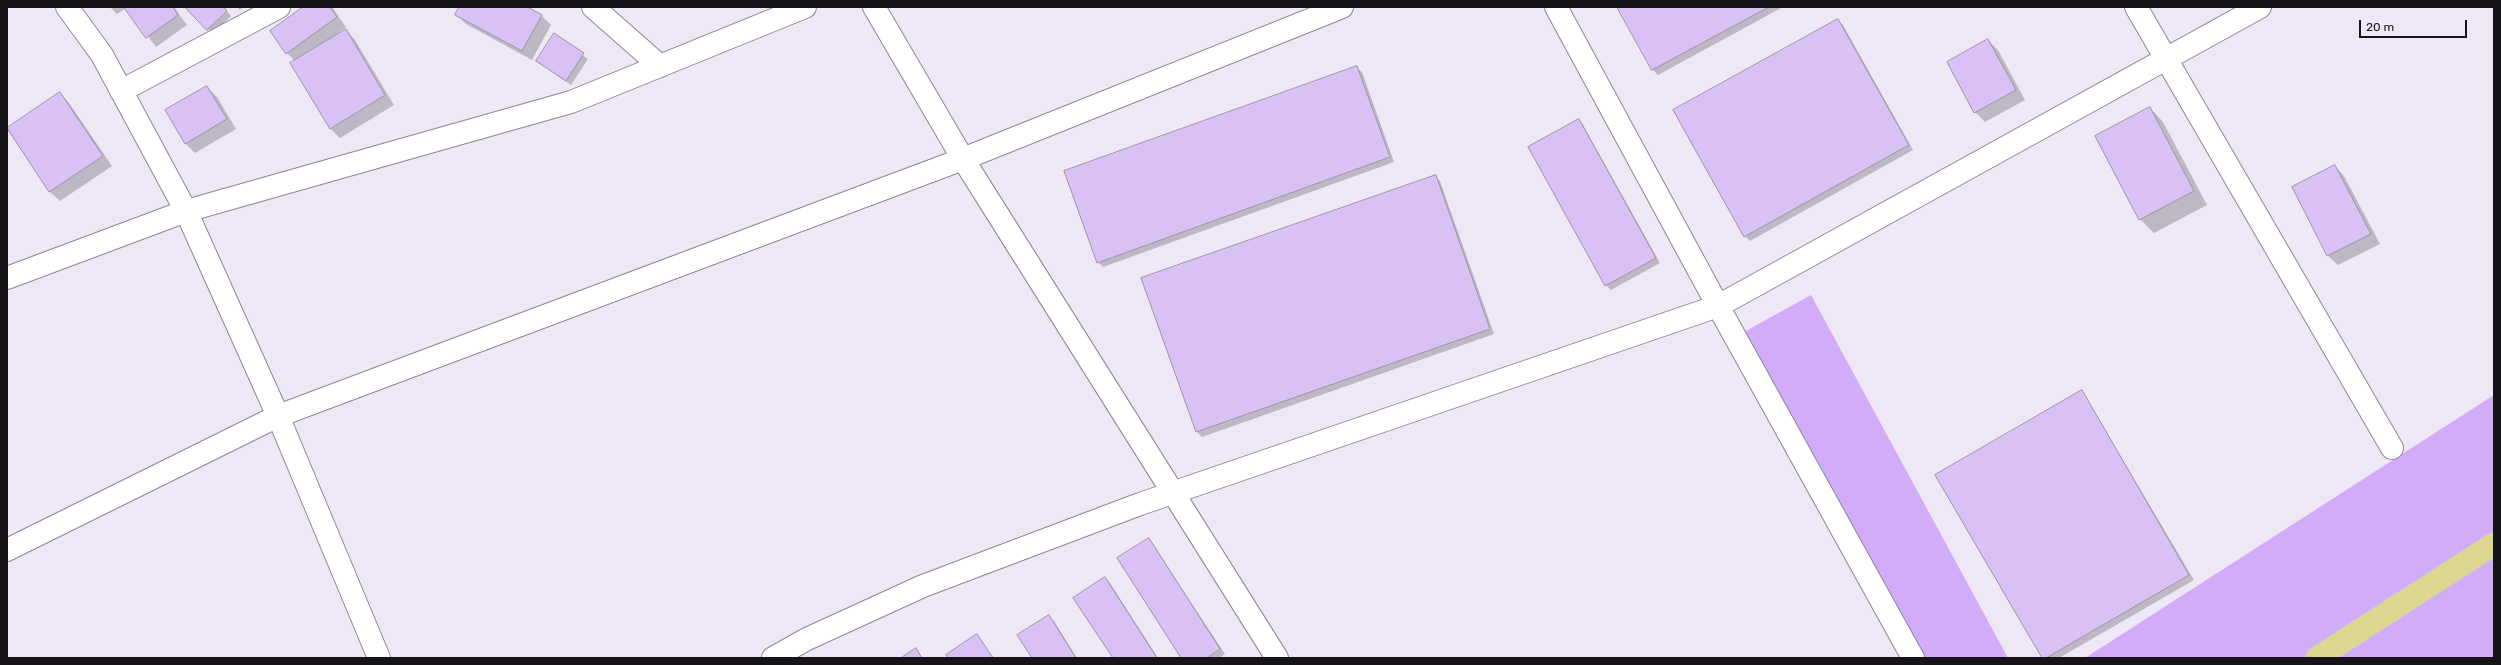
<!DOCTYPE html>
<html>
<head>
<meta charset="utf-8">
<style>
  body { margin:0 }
  #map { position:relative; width:2501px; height:665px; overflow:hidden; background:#eee7f6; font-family:Rubik,sans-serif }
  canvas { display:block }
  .frame { position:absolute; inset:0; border:8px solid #171419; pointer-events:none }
  .scale { position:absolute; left:2359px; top:20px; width:108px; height:18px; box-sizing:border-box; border:2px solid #171419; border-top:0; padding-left:5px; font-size:12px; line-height:14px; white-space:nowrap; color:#171419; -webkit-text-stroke:3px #eee7f6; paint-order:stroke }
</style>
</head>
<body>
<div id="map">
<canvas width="2501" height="665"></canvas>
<div class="frame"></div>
<div class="scale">20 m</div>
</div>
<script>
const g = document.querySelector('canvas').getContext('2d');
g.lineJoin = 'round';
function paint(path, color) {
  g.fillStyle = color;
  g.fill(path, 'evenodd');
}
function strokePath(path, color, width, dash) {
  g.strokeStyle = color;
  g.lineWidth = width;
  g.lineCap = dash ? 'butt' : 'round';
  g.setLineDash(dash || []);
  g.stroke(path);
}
const green = new Path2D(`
  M1811 295 2008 658H1917L1735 337Z
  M2494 395V658H2085Z`);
const shadow = new Path2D(`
  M110 7H174L187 25 156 47 126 8 117 14Z
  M187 7H223L231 16 213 34Z
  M237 7H243L240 10Z
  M304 7H332L346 27 335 35 346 30 355 40 394 105 340 138 330 128 295 61 287 53Z
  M460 7H526L542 16 551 25 532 60 466 24 456 14Z
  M1619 7H1783L1658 75 1653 70Z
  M1838 20 1843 25 1913 150 1750 241 1745 236 1675 111Z
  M554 35 588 59 571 85 537 61Z
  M1988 40 1998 50 2025 100 1985 122 1975 112Z
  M1357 68 1362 72 1394 162 1103 267 1098 262Z
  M207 87 217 97 236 129 195 153 185 143Z
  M60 93 69 103 112 166 60 201 50 192 7 129Z
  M2150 108 2163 122 2207 205 2154 233 2140 219 2096 136Z
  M1579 120 1583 125 1660 263 1611 290 1606 285Z
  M2335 166 2344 176 2380 244 2338 265 2328 256 2293 188Z
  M1435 176 1440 181 1494 334 1202 437 1197 432 1143 279Z
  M2082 391 2194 580 2059 658H2043Z
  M1149 539 1225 654 1219 658H1183Z
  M1105 578 1110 583 1158 658H1114Z
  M1049 617 1054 621 1077 658H1033Z
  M977 635 994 658H949Z`);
const building = new Path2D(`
  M124 7H173L178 15 146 38Z
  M185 7H224L227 11 207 30Z
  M303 7H330L337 17 286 54 270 31Z
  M459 7H528L542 15 522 51 455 15Z
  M1617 7H1769L1652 70Z
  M1838 19 1909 145 1744 237 1673 110Z
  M346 29 385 95 330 129 290 63Z
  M554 33 584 53 566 81 536 61Z
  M1988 39 2016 90 1974 113 1947 62Z
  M1357 66 1390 157 1097 263 1064 171Z
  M207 86 227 119 185 144 165 110Z
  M60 92 103 156 49 192 7 128Z
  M2150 107 2194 191 2139 220 2095 136Z
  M1579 119 1656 258 1605 286 1528 147Z
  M2335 165 2371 234 2327 256 2292 187Z
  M1436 175 1490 329 1196 432 1141 278Z
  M2082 390 2189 575 2046 658H2042L1935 475Z
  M1149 538 1220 649 1207 658H1181L1117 558Z
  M1105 577 1157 658H1113L1073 598Z
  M1049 615 1076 658H1032L1017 635Z
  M977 634 993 658H948L946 655Z
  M916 648 922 658H901Z`);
const minor = new Path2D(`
  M67 7 102 55 186 211 278 416 379 658
  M593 7 660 66
  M874 7 963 159 1277 658
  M1556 7 1718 306 1913 658
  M2136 7 2392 448
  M121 91 279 7
  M7 278 186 211 571 102 805 7
  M7 550 278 416 963 159 1342 7
  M773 658 807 639 923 586 1140 504 1718 306 2260 7`);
const major = new Path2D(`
  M2317 658 2494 544`);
paint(green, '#d2abf9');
paint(shadow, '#0003');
paint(building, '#dac1f5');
strokePath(building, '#9b95a3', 1);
strokePath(minor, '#8d8794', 24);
strokePath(major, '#cccbcc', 24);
strokePath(minor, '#fff', 22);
strokePath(major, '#ddd68e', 22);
</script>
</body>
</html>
